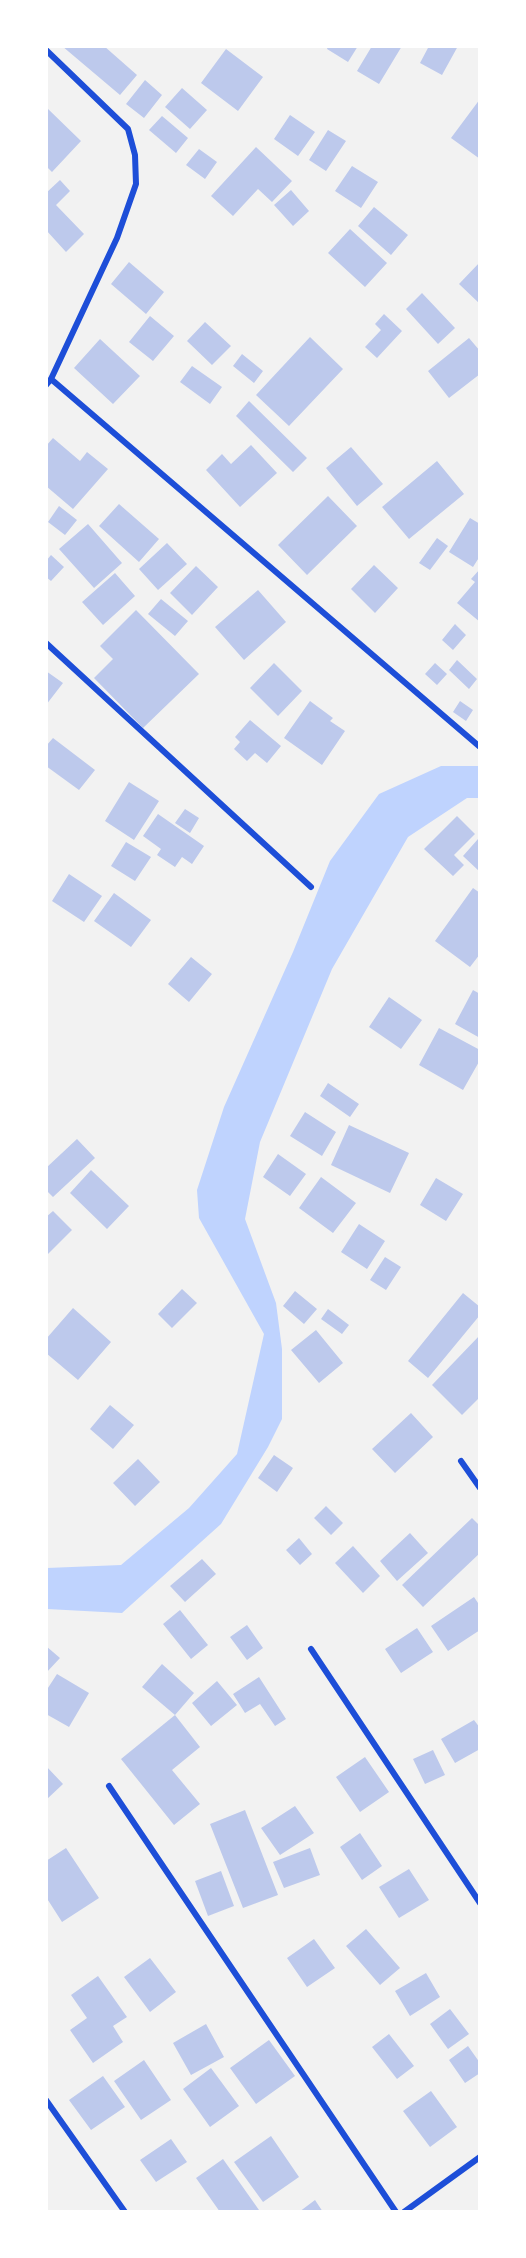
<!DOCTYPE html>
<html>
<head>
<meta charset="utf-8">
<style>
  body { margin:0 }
  #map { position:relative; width:526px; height:2258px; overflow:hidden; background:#f2f2f2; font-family:"PT Sans Narrow",sans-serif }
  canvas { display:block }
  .frame { position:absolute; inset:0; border:48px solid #fff; pointer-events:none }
</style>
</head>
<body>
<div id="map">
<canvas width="526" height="2258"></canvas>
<div class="frame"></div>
</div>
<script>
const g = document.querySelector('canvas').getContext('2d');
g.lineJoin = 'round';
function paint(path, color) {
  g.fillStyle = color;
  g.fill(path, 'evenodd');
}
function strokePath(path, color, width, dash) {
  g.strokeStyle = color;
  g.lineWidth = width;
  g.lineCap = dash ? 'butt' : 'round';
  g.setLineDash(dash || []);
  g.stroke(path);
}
const water = new Path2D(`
  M441 766H479V798H467L408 837 332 969 260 1142 245 1219 276 1303 282 1349V1419L268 1447 221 1524 122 1613 47 1609V1568L121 1565 189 1508 237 1454 264 1334 199 1218 197 1190 224 1107 293 952 330 861 379 794Z`);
const building = new Path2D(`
  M62 46H104L137 75 120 95Z
  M328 46H358L348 62 327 49Z
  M372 46H402L379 84 357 71Z
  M429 46H458L442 75 420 63Z
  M226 49 263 77 238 111 201 83Z
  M145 80 162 95 144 118 126 104Z
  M182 88 207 110 190 129 165 107Z
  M480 99V159L451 138Z
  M46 107 81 141 52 172 46 166Z
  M290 115 315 132 298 156 274 139Z
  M162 116 188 138 176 153 149 130Z
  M328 130 346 141 326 171 309 160Z
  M256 147 292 181 272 202 258 189 233 216 211 196Z
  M199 149 217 162 205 179 186 165Z
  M352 166 378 182 361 208 335 191Z
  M60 180 70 191 56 205 84 234 66 252 46 230V193Z
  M291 190 309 211 293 226 274 205Z
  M374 207 408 235 391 255 358 226Z
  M350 229 387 263 365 287 328 253Z
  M129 262 164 292 146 314 111 284Z
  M480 262V304L459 284Z
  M422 293 455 328 438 344 406 309Z
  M384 314 402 331 377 358 365 347 381 330 375 324Z
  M150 316 174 336 153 361 129 342Z
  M205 322 231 346 212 365 187 341Z
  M310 337 343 369 289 426 256 395Z
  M469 338 480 351V374L449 398 428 371Z
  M100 339 140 376 113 404 74 368Z
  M242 354 263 371 254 383 233 366Z
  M192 366 222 387 210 404 180 382Z
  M249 401 307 458 293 472 236 416Z
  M53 438 80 461 87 452 108 469 73 509 46 486V446Z
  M251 445 277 473 240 507 206 470 222 454 231 464Z
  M351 447 383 484 357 506 326 468Z
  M437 461 464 494 409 539 382 507Z
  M328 496 357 526 307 575 278 545Z
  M119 504 159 539 139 562 99 526Z
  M59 506 77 520 65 535 48 522Z
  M470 518 480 524V556L473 567 449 552Z
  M88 524 122 563 94 588 59 549Z
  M437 538 448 546 430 570 419 563Z
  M167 543 187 564 158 590 139 569Z
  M51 555 64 567 51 581 46 577V561Z
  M374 565 398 588 375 613 351 589Z
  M196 566 218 587 192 615 170 593Z
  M480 569V622L457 603 475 582 471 579Z
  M115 573 135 596 103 625 82 602Z
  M258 590 286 622 244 660 215 627Z
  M161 599 188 621 175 636 148 614Z
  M136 610 199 674 143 728 94 678 113 659 100 646Z
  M455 624 466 635 453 650 442 640Z
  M457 660 477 679 469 689 449 670Z
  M274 663 302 691 278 716 250 688Z
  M435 663 447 674 437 685 425 674Z
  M46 671 63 683 46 705Z
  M310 701 333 718 330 721 345 731 322 765 284 738Z
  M460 701 473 710 466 721 453 712Z
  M250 720 281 746 267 763 255 753 247 761 234 749 240 742 235 737Z
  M53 738 95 770 79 790 46 766V746Z
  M129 782 159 801 134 840 105 821Z
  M185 809 199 818 190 833 175 823Z
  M158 814 204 846 192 864 182 857 175 867 157 855 161 849 143 836Z
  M457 816 475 834 454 855 464 865 453 876 424 849Z
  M478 839 480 841V872L463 856Z
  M126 842 151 857 135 881 111 866Z
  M69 874 102 896 84 922 52 901Z
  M473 888 480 893V954L470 967 435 941Z
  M114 893 151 920 131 947 94 921Z
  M191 957 212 974 189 1002 168 984Z
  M473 990 480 994V1038L455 1024Z
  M389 997 422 1020 401 1049 369 1027Z
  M439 1028 480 1050V1060L463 1090 419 1065Z
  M328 1083 359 1104 350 1117 320 1096Z
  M305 1112 336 1132 322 1156 290 1136Z
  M349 1125 409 1153 390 1193 331 1165Z
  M77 1139 95 1158 53 1197 46 1190V1168Z
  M278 1154 306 1174 290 1196 263 1177Z
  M91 1170 129 1206 107 1229 70 1193Z
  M321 1177 356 1203 333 1233 299 1208Z
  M436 1178 463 1194 446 1221 420 1205Z
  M53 1211 72 1230 46 1256V1217Z
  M359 1224 385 1241 367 1269 341 1252Z
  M385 1257 401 1267 386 1290 370 1280Z
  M182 1289 197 1303 172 1328 158 1314Z
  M295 1291 317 1309 304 1324 283 1306Z
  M463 1293 480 1307V1315L428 1378 408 1361Z
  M73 1308 111 1342 78 1380 46 1353V1339Z
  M328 1309 349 1325 342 1334 321 1319Z
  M316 1330 343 1363 319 1383 291 1350Z
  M480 1335V1397L462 1415 432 1385Z
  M110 1405 134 1425 113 1449 90 1429Z
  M411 1413 433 1437 395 1473 372 1449Z
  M274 1455 293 1468 277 1492 258 1478Z
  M138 1459 160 1482 135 1506 113 1483Z
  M326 1506 343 1523 331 1535 314 1518Z
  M472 1518 480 1526V1553L423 1607 402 1585Z
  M410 1533 428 1553 397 1581 380 1561Z
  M299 1538 312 1554 300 1565 286 1550Z
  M353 1546 380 1576 363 1593 335 1563Z
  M202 1559 216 1574 185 1602 170 1586Z
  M474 1597 480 1606V1630L448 1651 431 1626Z
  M180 1610 208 1645 191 1659 163 1624Z
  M247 1625 263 1648 247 1660 230 1637Z
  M417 1628 433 1652 401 1673 385 1649Z
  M46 1646 60 1658 46 1673Z
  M162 1664 194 1693 175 1715 142 1687Z
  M57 1674 89 1693 69 1727 46 1714V1691Z
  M259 1677 286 1719 275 1726 260 1704 245 1713 233 1694Z
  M217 1681 237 1705 211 1726 192 1703Z
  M175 1715 200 1747 172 1770 200 1804 174 1825 121 1759Z
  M474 1720 480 1728V1749L455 1763 441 1739Z
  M433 1750 445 1775 425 1784 413 1759Z
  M365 1757 389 1792 360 1812 336 1777Z
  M46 1766 63 1784 46 1800Z
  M295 1806 314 1833 280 1855 261 1828Z
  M245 1810 278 1895 243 1908 210 1824Z
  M360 1833 382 1866 362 1880 340 1847Z
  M66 1848 99 1898 62 1922 46 1897V1861Z
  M310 1848 320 1875 284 1888 273 1862Z
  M409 1869 429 1900 399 1918 379 1887Z
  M221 1871 234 1906 208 1916 195 1881Z
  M366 1929 400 1968 380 1985 346 1946Z
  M314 1939 335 1968 307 1987 287 1958Z
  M150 1958 176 1992 150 2012 124 1977Z
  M426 1973 440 1997 410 2016 395 1991Z
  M98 1976 127 2017 113 2026 123 2042 93 2063 70 2030 87 2018 71 1995Z
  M450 2009 469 2034 448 2049 430 2024Z
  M206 2024 224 2057 191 2075 173 2043Z
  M389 2034 414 2066 397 2079 372 2047Z
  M269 2040 295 2076 256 2104 230 2068Z
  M468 2046 480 2063V2073L465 2083 449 2060Z
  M144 2060 171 2100 141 2120 114 2081Z
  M211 2068 239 2106 210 2127 183 2089Z
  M103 2076 125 2107 91 2130 69 2100Z
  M431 2091 457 2127 430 2147 403 2111Z
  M271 2136 299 2177 263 2202 234 2162Z
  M171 2139 187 2162 156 2182 140 2160Z
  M223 2159 259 2210 258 2212H220L196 2178Z
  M315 2200 323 2212H299Z`);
const minor = new Path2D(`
  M46 50 128 129 135 155 136 184 117 238 51 379 46 385
  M51 379 480 747
  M46 643 311 887
  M461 1461 480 1488
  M311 1649 480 1903
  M109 1786 396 2212
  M46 2100 125 2212
  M404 2212 480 2157`);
paint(water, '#bfd3fe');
paint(building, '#bdc9ec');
strokePath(minor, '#1d4ed8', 6);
</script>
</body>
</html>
